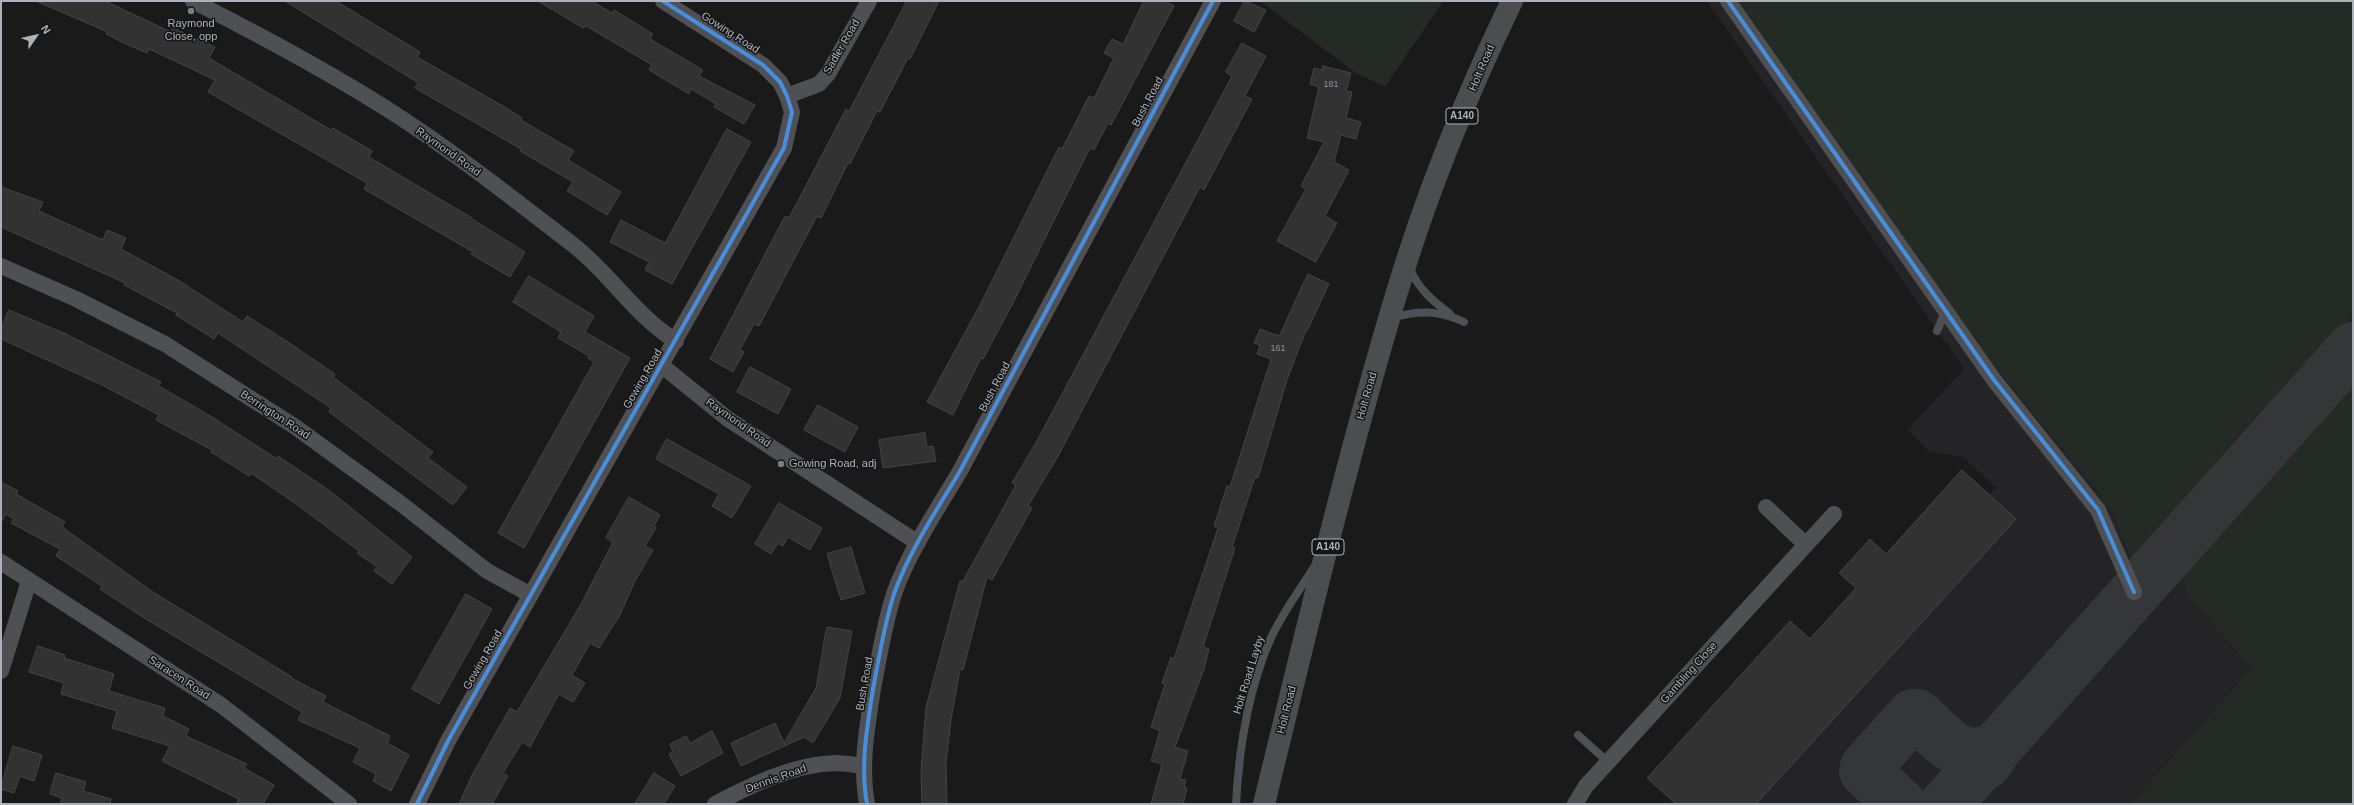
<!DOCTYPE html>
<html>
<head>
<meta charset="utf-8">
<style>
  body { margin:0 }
  #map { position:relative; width:2354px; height:805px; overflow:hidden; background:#1a1a1b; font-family:Helvetica,sans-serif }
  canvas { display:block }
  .frame { position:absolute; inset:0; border:2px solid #adb2ba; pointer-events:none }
  .north { position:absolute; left:16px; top:16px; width:40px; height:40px; -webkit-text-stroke:3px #151517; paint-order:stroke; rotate:56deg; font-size:11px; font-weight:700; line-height:16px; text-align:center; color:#adb2ba }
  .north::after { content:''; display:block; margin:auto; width:14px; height:18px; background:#adb2ba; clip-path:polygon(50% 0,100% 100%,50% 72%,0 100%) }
</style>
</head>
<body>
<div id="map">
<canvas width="2354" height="805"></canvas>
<div class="frame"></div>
<div class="north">N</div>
</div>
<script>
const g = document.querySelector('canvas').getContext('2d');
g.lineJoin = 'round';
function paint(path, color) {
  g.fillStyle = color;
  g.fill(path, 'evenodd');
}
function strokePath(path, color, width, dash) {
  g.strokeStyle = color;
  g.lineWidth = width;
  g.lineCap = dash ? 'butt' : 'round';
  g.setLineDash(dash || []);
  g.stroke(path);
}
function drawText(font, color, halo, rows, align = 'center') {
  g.font = font + ' Helvetica,sans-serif';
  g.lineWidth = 3;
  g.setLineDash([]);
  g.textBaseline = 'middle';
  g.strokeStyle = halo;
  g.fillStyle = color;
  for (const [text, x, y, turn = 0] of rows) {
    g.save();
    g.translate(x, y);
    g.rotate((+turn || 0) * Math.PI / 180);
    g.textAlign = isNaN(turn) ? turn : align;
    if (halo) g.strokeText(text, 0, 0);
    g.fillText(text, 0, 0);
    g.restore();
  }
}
const built = new Path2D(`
  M1707 1H2353V804H1682L1721 697 1790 621 1810 638 1856 588 1839 573 1870 539 1886 553 1962 470 1989 494 1996 488 1963 457 1930 452 1907 430 1964 369Z`);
const green = new Path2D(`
  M1260 1H1443L1385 87 1356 73Z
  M1735 1H2353V309L2348 319 2304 366 2277 407 2259 412 2196 485V499L2135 567 2114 516 2099 491 2010 385 1947 302Z
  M2353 388V804H2131L2252 668 2186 593 2184 578 2186 569 2348 389Z`);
const taxiway = new Path2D(`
  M1900 804 1865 771 1866 767 1913 715H1917C1942 737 1961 767 1997 747L1986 763
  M1946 804 2353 348`);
const building = new Path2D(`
  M36 1H105L171 32 173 28 215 47 209 58 331 130 333 128 372 151 369 157 472 218V219L525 252 510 277 471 254 473 252 364 189 367 183 208 92 215 80 149 49 147 53 126 44 106 34 107 32Z
  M285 1H336L420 52 417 57 503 106 522 118 521 120 574 151 568 160 621 192 607 215 567 191 573 182 520 151 521 149 415 88 418 83Z
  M538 1H592L612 13 614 10 653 34 650 39 703 70 699 76 755 105 744 124 714 107 716 104 691 89 689 94 649 70 652 65 620 46 586 26 584 28Z
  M907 1H939L910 59 908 58 880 112 877 111 850 164 848 163 821 218 817 216 759 326 754 324 740 350 744 352 733 372 710 359 785 216 789 218 846 109 849 111Z
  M1144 1H1165L1174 6 1111 125 1108 123 1094 150 1090 148 1012 305 983 359 981 358 953 415 927 402 980 305 1059 147 1062 149 1089 96 1094 98 1114 58 1104 53 1112 39 1123 44Z
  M1245 1 1266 10 1254 32 1234 21Z
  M1242 43 1266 56 1245 96 1252 99 1204 190 1200 187 1057 458 1028 506 1032 508 992 580 987 577 963 670 960 669 951 720 946 763 947 804H922L921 772 926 707 960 581H963L1016 485 1012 483 1038 439 1216 106 1232 76 1226 72Z
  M1323 66 1351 73 1346 91 1352 92 1346 118 1361 122 1356 139 1341 135 1334 162 1349 170 1325 216 1337 223 1316 262 1277 241 1306 189 1301 186 1324 142 1307 138 1319 87 1310 84 1314 68 1322 70Z
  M727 129 751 142 672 284 645 270 649 262 610 242 621 220 665 243Z
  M1 187 43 202 39 211 103 240 107 230 126 238 121 249 178 280 243 322 247 316 285 340 335 374 333 377 433 452 428 458 467 487 453 505 329 412 331 408 218 333 214 339 176 315 177 313 124 285 125 283 1 227Z
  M1308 274 1329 284 1307 331 1306 330 1287 380 1258 478 1255 477 1232 547 1235 548 1203 647 1209 649 1204 669 1175 747 1188 751 1180 779 1186 780 1184 787 1187 788 1183 804H1151L1162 764 1151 761 1160 731 1151 727 1165 684 1162 683 1171 657 1174 659 1218 528 1214 526 1227 486 1230 487 1271 359 1257 354 1260 345 1254 343 1260 329 1279 336Z
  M529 276 594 316 585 332 630 358 524 548 498 533 594 362 588 358 589 356 558 338 561 332 513 302Z
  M9 310 66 334 161 382 159 386 212 417 277 459 278 456 330 491 412 557 392 584 374 571 377 567 357 553 359 551 299 506 251 473 249 476 211 452 212 450 156 420 159 415 102 385 1 339V329Z
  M750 367 791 389 778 414 737 392Z
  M818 405 858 427 845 452 804 430Z
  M925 433 927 447 933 446 936 461 883 468 879 440Z
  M667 439 751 486 732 518 712 506 719 494 656 459Z
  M1962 470 2016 519 1756 804H1676L1647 778 1790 621 1810 639 1856 588 1839 573 1870 539 1886 554Z
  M1 482 18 491 16 494 65 522 62 527 153 592 292 677 291 678 326 696 323 702 390 736 387 743 409 755 391 791 373 781 376 774 353 762 360 748 298 720 302 712 144 618 100 589 102 586 56 556 60 549 11 523 14 519 6 514 1 523Z
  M629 497 660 515 654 526 656 528 645 546 653 550 634 583 620 615 599 648 590 643 572 675 585 683 573 702 559 694 530 747 522 742 503 773 508 776 492 804H459L472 775 510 708 517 712 581 604 613 542 606 538Z
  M779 503 822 528 810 550 788 537 783 546 778 543 771 554 755 544Z
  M851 547 865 593 841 600 827 554Z
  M466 594 492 609 439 704 412 689Z
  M827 627 852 631 840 698 813 743 804 737 741 766 731 743 775 723 784 743 816 688Z
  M38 646 65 655 64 658 114 674 109 691 165 708 163 716 189 729 186 736 247 764 244 768 274 785 263 804H236L239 799 162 761 170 746 112 728 117 711 61 694 64 683 29 672Z
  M712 731 723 753 681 776 669 754 673 752 670 744 686 736 690 743Z
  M13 746 42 755 34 781 20 776 14 793 1 789Z
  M56 773 86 782 83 791 111 799 110 804H60L62 798 50 794Z
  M654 773 675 786 664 804H635Z`);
const service = new Path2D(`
  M1410 268C1417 288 1433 301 1450 314
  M1392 318C1418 310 1439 310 1464 322
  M1937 331 1945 312
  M1578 735 1608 762
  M1236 804C1239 748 1248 689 1271 638 1282 613 1300 590 1314 567`);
const minor = new Path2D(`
  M193 1C258 34 322 68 384 107 449 148 511 197 572 244 610 273 635 316 676 341
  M1728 1 1994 380 2098 510 2134 592
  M787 96 819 84 828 74 869 1
  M1 266 76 299 165 344 294 426 400 503 487 571 531 595
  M661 365 728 419 918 543
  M1766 507 1805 544
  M1 562 221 705 349 804
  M1 671 29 581
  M417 804 449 739 784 148 792 112 787 96 780 82 763 65 663 1
  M715 804C751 785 794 764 836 763 845 763 854 765 863 766
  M867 804C860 765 867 728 873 689 879 658 884 625 894 594 909 551 937 510 960 471L1213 1
  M1575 804 1586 786 1608 762 1834 514`);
const trunk = new Path2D(`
  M1264 804C1306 633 1346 461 1397 292 1426 195 1468 92 1512 1`);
const cycleway = new Path2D(`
  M1728 1 1994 380 2098 510 2134 592
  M417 804 449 739 784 148 792 112 787 96 780 82 763 65 663 1
  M867 804C860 765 867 728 873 689 879 658 884 625 894 594 909 551 937 510 960 471L1213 1`);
const markers = [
  [191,11,4,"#7a7d82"],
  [781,464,4,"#7a7d82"]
];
const numberNames = [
  ["181",1331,85],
  ["161",1278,349]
];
const shields = [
  [1462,116,32],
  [1328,547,32]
];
const shieldNames = [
  ["A140",1462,116],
  ["A140",1328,547]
];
const poiNames = [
  ["Raymond",191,24],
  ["Close, opp",191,37],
  ["Gowing Road, adj",789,464,"left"]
];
const streetNames = [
  ["Gowing Road",730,33,33],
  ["Sadler Road",842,47,-60],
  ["Holt Road",1482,68,-67],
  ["Bush Road",1148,102,-62],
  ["Raymond Road",448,152,35],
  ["Gowing Road",643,379,-60],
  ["Bush Road",995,387,-62],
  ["Holt Road",1367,396,-74],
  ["Berrington Road",275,415,33],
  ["Raymond Road",738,423,35],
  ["Gowing Road",483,660,-60],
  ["Gambling Close",1689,673,-48],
  ["Holt Road Layby",1249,675,-73],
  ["Saracen Road",179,678,33],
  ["Bush Road",865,684,-80],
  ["Holt Road",1287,710,-76],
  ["Dennis Road",776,779,-20]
];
paint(built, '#242426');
paint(green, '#242b25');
strokePath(taxiway, '#353637', 52);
paint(building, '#323233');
strokePath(building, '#434447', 1);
strokePath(service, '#4f5053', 8);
strokePath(minor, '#4f5053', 16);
strokePath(trunk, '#4c4d50', 22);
strokePath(cycleway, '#468fdf', 4);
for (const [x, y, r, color] of markers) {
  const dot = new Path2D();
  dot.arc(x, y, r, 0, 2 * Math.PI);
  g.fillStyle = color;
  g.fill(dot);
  strokePath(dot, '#151517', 1.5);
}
drawText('9px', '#8e9298', null, numberNames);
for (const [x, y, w] of shields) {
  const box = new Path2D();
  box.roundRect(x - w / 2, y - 8, w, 16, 3);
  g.fillStyle = '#151517';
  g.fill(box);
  strokePath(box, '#adb2ba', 1);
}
drawText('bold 10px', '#adb2ba', null, shieldNames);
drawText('11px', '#adb2ba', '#151517', poiNames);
drawText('11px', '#adb2ba', '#151517', streetNames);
</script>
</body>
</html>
